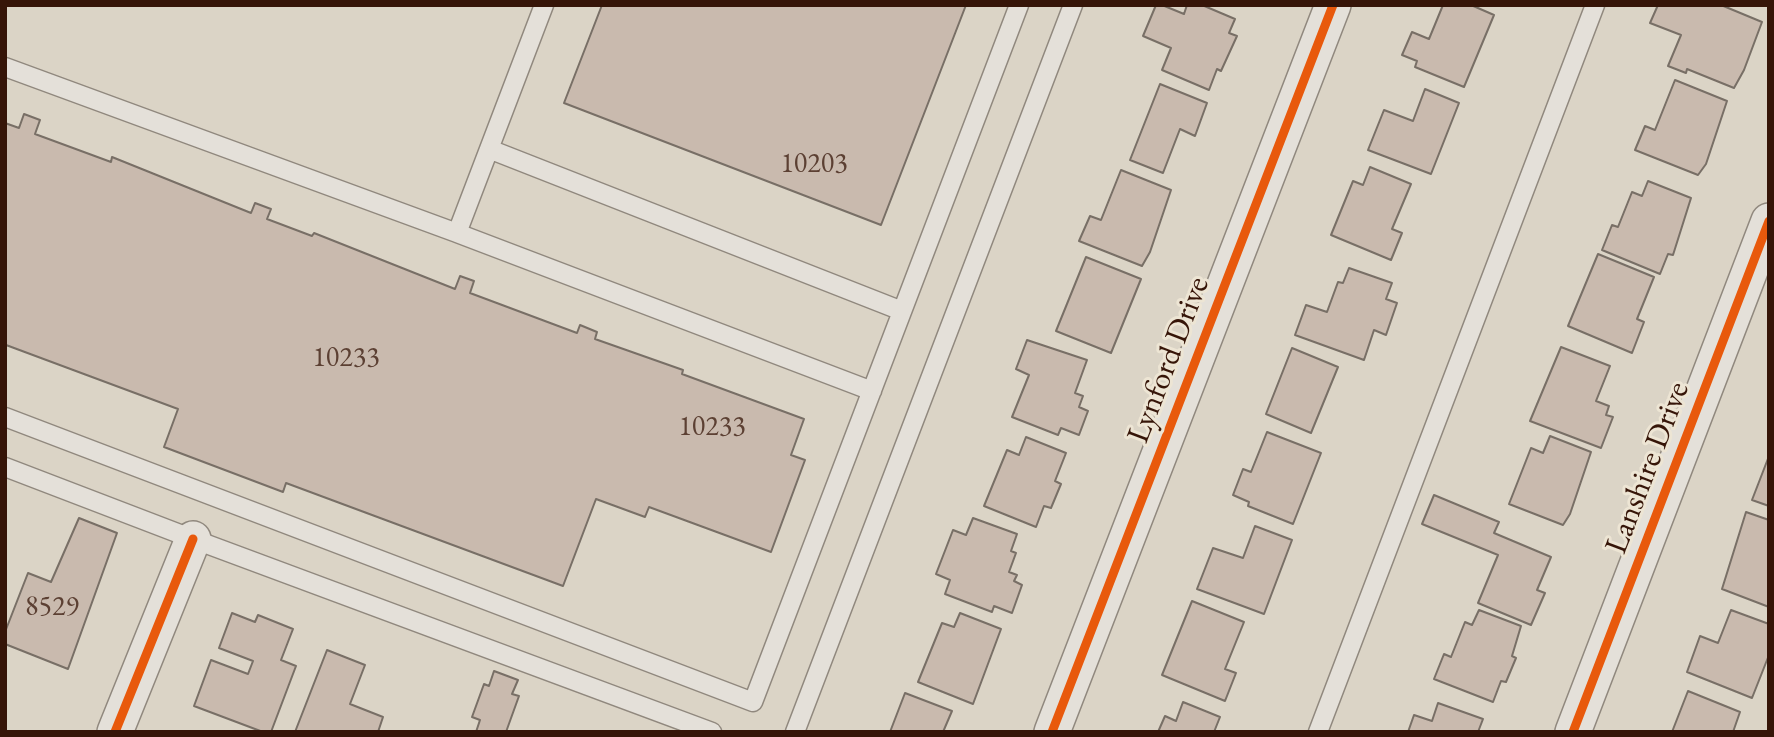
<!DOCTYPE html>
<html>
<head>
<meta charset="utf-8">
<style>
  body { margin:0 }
  #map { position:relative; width:1774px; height:737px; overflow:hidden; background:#dbd4c6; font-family:"EB Garamond",serif }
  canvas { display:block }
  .frame { position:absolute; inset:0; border:7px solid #361508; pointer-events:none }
</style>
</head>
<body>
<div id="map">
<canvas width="1774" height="737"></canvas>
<div class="frame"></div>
</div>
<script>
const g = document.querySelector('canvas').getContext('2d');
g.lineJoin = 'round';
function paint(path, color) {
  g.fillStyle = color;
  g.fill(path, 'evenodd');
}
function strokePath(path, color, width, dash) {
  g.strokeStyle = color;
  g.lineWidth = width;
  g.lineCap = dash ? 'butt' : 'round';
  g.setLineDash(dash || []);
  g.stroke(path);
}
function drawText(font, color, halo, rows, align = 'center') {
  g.font = font + ' "EB Garamond",serif';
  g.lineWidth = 6;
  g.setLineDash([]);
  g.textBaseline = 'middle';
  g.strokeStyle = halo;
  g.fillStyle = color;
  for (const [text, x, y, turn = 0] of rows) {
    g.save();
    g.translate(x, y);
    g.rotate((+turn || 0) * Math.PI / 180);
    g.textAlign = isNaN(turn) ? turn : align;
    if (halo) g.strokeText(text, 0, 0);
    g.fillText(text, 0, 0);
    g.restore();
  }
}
const building = new Path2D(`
  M602 5H966L881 225 564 103Z
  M1156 5H1162L1184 14 1187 5H1202L1235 19 1229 33 1237 36 1221 71 1217 69 1209 90 1162 70 1171 48 1143 36Z
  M1443 5H1471L1494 15 1464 87 1415 67 1417 61 1402 55 1412 32 1429 39Z
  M1658 5H1721L1762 22 1744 70 1734 88 1687 69 1686 73 1668 66 1681 35 1650 23Z
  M1675 80 1727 101 1706 164 1698 175 1635 150 1645 126 1655 130Z
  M1160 84 1207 103 1195 136 1180 129 1163 173 1130 160Z
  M1425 89 1459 103 1431 174 1368 150 1384 110 1413 121Z
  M24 114 40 120 35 134 111 162 112 157 251 213 255 203 271 209 267 219 312 236 314 233 455 289 460 276 474 281 470 293 577 333 580 325 597 332 595 339 683 370 682 374 804 419 791 455 805 460 771 552 649 507 645 517 596 499 563 586 286 483 283 492 164 447 178 409 6 345 5 347V123L19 128Z
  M1370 167 1411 184 1392 229 1402 233 1391 260 1331 235 1353 181 1363 185Z
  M1121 170 1171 190 1150 252 1142 266 1079 241 1090 216 1101 220Z
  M1648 181 1691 198 1673 255 1668 254 1660 274 1602 250 1612 225 1618 227 1632 192 1642 196Z
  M1598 254 1654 277 1637 319 1644 322 1632 353 1568 326Z
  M1086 257 1141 279 1111 353 1056 331Z
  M1349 268 1392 283 1386 299 1397 303 1386 335 1374 330 1364 360 1295 335 1306 305 1327 312 1338 282 1343 283Z
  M1027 340 1087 360 1075 393 1083 396 1079 407 1088 411 1079 435 1061 428 1058 435 1012 417 1029 375 1016 369Z
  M1561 347 1610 366 1596 401 1609 406 1606 415 1613 417 1601 448 1530 421Z
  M1292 348 1338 367 1311 433 1266 414Z
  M1267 432 1321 453 1293 524 1248 506 1249 502 1233 495 1243 469 1251 472Z
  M1550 436 1591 452 1570 514 1563 525 1509 504 1531 448 1543 453Z
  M1026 437 1066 453 1055 481 1061 484 1051 508 1044 506 1036 527 984 506 1007 450 1019 455Z
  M1769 456V506L1752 500Z
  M1434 495 1499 522 1494 533 1551 557 1537 590 1545 593 1531 625 1478 603 1498 555 1422 524Z
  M1746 512 1769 520V607L1722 589Z
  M79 518 117 533 68 669 5 644V632L28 573 51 582Z
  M973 518 1017 534 1011 551 1016 553 1009 572 1017 575 1014 581 1022 585 1012 613 994 606 992 612 945 594 950 580 936 574 953 530 966 535Z
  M1255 526 1292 540 1264 614 1197 589 1213 548 1243 558Z
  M1192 601 1244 622 1225 669 1236 673 1225 701 1162 675Z
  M1479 610 1521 626 1512 656 1516 658 1506 682 1501 681 1493 702 1434 679 1444 654 1451 657 1465 622 1472 625Z
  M1731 610 1769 624V655L1752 698 1687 672 1700 636 1718 643Z
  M232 613 255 622 258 615 293 629 281 660 296 666 271 732H263L194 706 211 660 248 674 253 661 219 648Z
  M960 613 1001 629 973 704 918 682 942 623 954 627Z
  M327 650 365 665 350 704 383 717 378 732H295Z
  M494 671 518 680 512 694 519 696 506 732H476L480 720 472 717 484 684 489 686Z
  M1688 691 1740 712 1733 732H1672Z
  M905 693 952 711 943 732H890Z
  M1183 702 1220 717 1214 732H1158L1165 716 1176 721Z
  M1438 703 1483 719 1478 732H1408L1414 715 1432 721Z`);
const service = new Path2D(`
  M544 5 457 233 872 391
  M5 67 457 233
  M489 149 902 311
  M5 417 753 702 1019 5
  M5 467 193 539 712 732
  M795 732 1073 5
  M1318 732 1595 5`);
const minor = new Path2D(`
  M115 732 193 539
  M1052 732 1333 5
  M1573 732 1769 221`);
const cycleway = new Path2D(`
  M115 732 193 539
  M1052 732 1333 5
  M1573 732 1769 221`);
const numberNames = [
  ["10203",814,164],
  ["10233",346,358],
  ["10233",712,427],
  ["8529",52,607]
];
const streetNames = [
  ["Lynford Drive",1169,360,-69],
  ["Lanshire Drive",1648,468,-69]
];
paint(building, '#c9baae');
strokePath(building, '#786f66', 2);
strokePath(service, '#90887e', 21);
strokePath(minor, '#90887e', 38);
strokePath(service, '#e4e0d9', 18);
strokePath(minor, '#e4e0d9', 35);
strokePath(cycleway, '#e8590c', 9);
drawText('28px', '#5c4033', null, numberNames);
drawText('32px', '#361508', '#ede5d4', streetNames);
</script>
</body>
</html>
